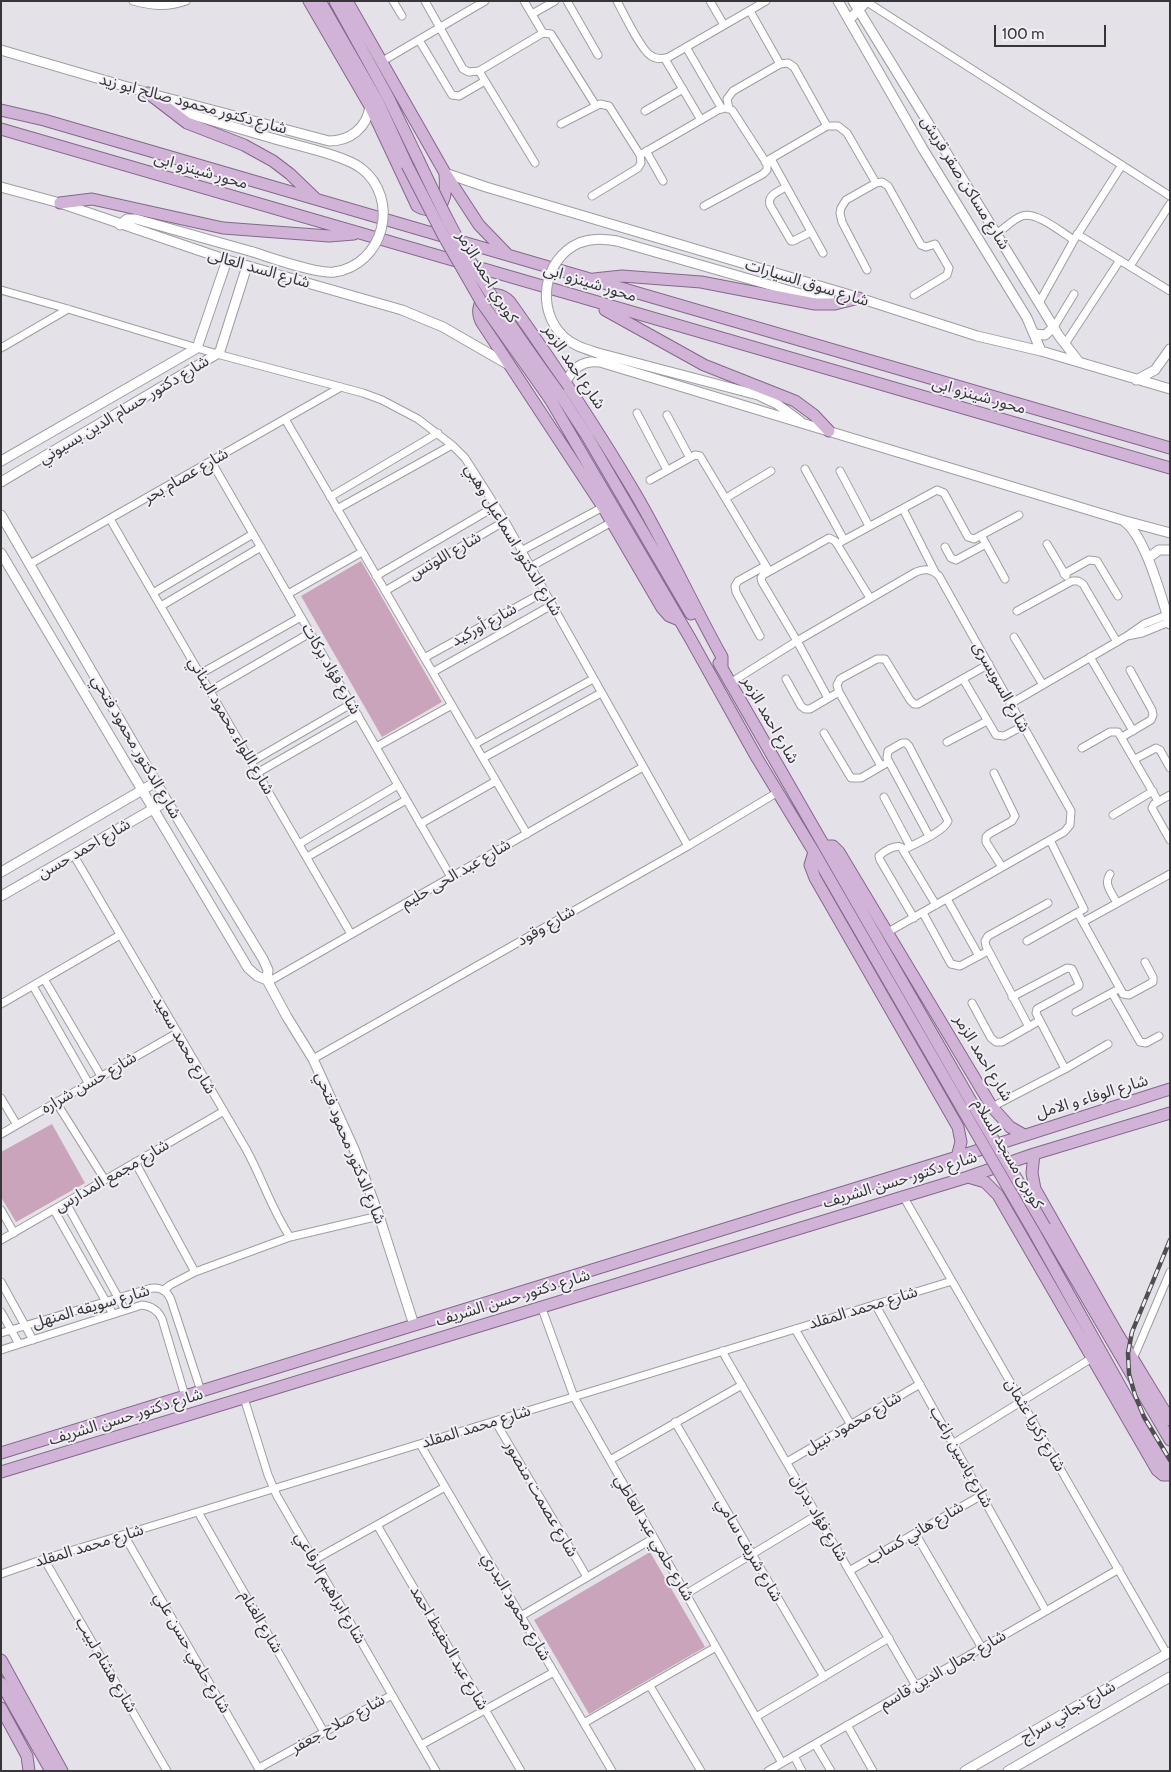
<!DOCTYPE html>
<html>
<head>
<meta charset="utf-8">
<style>
  body { margin:0 }
  #map { position:relative; width:1171px; height:1772px; overflow:hidden; background:#e4e2e8; font-family:Cabin,sans-serif }
  canvas { display:block }
  .frame { position:absolute; inset:0; border:2px solid #363638; pointer-events:none }
  .scale { position:absolute; left:994px; top:25px; width:112px; height:22px; box-sizing:border-box; border:2px solid #363638; border-top:0; padding-left:6px; font-size:15px; line-height:18px; white-space:nowrap; color:#363638; -webkit-text-stroke:4px #f1eff5; paint-order:stroke }
</style>
</head>
<body>
<div id="map">
<canvas width="1171" height="1772"></canvas>
<div class="frame"></div>
<div class="scale">100 m</div>
</div>
<script>
const g = document.querySelector('canvas').getContext('2d');
g.lineJoin = 'round';
function paint(path, color) {
  g.fillStyle = color;
  g.fill(path, 'evenodd');
}
function strokePath(path, color, width, dash) {
  g.strokeStyle = color;
  g.lineWidth = width;
  g.lineCap = dash ? 'butt' : 'round';
  g.setLineDash(dash || []);
  g.stroke(path);
}
function drawText(font, color, halo, rows, align = 'center') {
  g.font = font + ' Cabin,"Noto Sans Arabic",sans-serif';
  g.lineWidth = 4;
  g.setLineDash([]);
  g.textBaseline = 'middle';
  g.strokeStyle = halo;
  g.fillStyle = color;
  for (const [text, x, y, turn = 0] of rows) {
    g.save();
    g.translate(x, y);
    g.rotate((+turn || 0) * Math.PI / 180);
    g.textAlign = isNaN(turn) ? turn : align;
    if (halo) g.strokeText(text, 0, 0);
    g.fillText(text, 0, 0);
    g.restore();
  }
}
const green = new Path2D(`
  M361 561 442 702 382 737 301 596Z
  M52 1124 85 1183 16 1222 1 1197V1152Z
  M650 1552 705 1647 589 1714 534 1620Z`);
const minor = new Path2D(`
  M133 1C152 6 167 8 186 1
  M393 1 402 16
  M425 1 463 69 469 72 479 71 543 33 551 34 596 106
  M524 1 543 33
  M567 1 598 55
  M617 1C624 14 640 48 650 55 656 60 663 59 669 57L766 1
  M710 1 724 25
  M867 2 1170 196
  M750 11 780 64
  M532 14 555 1
  M419 40 452 95 459 96 485 81
  M686 47 722 109
  M665 59 701 120
  M381 62 485 1
  M479 71 535 163
  M729 109 727 99 733 91 780 64 788 63 794 67 827 126
  M645 111 683 89
  M561 124 596 106 600 104 609 106 640 155 641 163 638 168 592 196
  M646 151 663 181
  M640 155 718 110 725 108 732 110 767 164V170L763 174 704 206
  M771 159 823 253
  M765 162 827 126H838L847 133 876 183
  M786 187C779 191 767 195 770 205L791 241H793L811 232
  M996 234C1004 229 1013 219 1022 216 1036 211 1061 232 1074 240
  M1077 234 1170 291
  M1130 266 1170 204
  M867 270 842 222 840 213 841 208 846 200 876 183 882 182 888 186 921 245 926 247 935 244 949 268 947 275 914 295
  M1 290 68 309 217 354 363 393 382 400 418 419 452 445 465 458 505 521 688 846
  M1039 303 1074 240 1122 165
  M1054 327 1074 294
  M1065 344 1120 260
  M1 348 68 309
  M637 413 667 470
  M667 415 690 458
  M285 419 527 834
  M211 461 451 877
  M805 469 844 540
  M840 471 869 526
  M650 480 695 455 700 456 769 571
  M330 497 438 433
  M726 498 771 471
  M337 509 452 445
  M903 509 935 572
  M110 519 351 934
  M981 535 1005 579
  M837 544 937 490 944 493 968 537 974 539 1019 515
  M1047 544 1066 576
  M945 547 951 558 956 560 986 544
  M521 551 603 507
  M30 564 341 387
  M530 567 612 522
  M1064 574 1089 560 1097 561 1118 596
  M376 576 496 506
  M385 591 505 521
  M153 593 253 534
  M288 594 362 552
  M161 606 261 547
  M1017 611 1072 581H1078L1083 584 1117 642
  M760 636 736 592 735 586 738 581 765 566
  M1127 636 1142 633 1169 622
  M1014 637 1043 685
  M1090 657 1133 731
  M424 658 544 592
  M433 672 552 605
  M200 674 301 617
  M786 679 801 706 805 709H810L839 692
  M963 679 996 735 1004 736 1023 726
  M730 683 797 641 916 572C925 568 932 569 939 576L1071 811 1070 825 1064 832 888 932
  M210 691 310 633
  M828 698 797 641 762 582 761 578 763 575 829 538 835 541 837 544 870 598
  M1010 704 1127 636 1144 624 1167 615
  M824 733 851 778H861L885 764
  M1122 737 1151 720 1153 715 1152 710 1130 670
  M947 742 987 721
  M475 744 593 679
  M376 747 452 705
  M1082 748 1110 732H1118L1158 801
  M483 758 601 693
  M1135 759 1156 748 1160 750 1170 768
  M251 762 351 704
  M881 766 839 692 837 685 840 679 877 659H885L910 700 914 704H918L989 664
  M257 773 358 715
  M994 773 1015 816 1012 821 989 834 986 837V842L1002 867
  M1170 795 1154 804 1152 808 1170 840
  M884 797 910 846
  M1113 815 1153 791
  M420 824 496 781
  M299 844 398 785
  M903 850C913 845 945 831 948 821L909 746 906 743H902L888 751 887 758 929 836
  M73 854 246 1149C262 1178 272 1210 290 1237
  M307 857 406 800
  M1110 874C1103 884 1112 893 1117 903
  M947 899 979 956
  M923 913 951 964 960 966 988 951
  M1078 913 1123 994 1129 995 1153 982V977L1145 962
  M914 918 880 860 879 856C884 851 894 845 901 847L936 905
  M1083 922 1170 874
  M1027 941 1084 909 1050 840
  M44 979 101 1076
  M268 982 643 767
  M33 986 89 1084
  M1112 993 1140 1042 1146 1043 1159 1036
  M1012 997 1067 968 1072 969 1079 984V986L1037 1009 1036 1013 1065 1069
  M972 1003 991 1038 996 1042H1002L1039 1021
  M1 1004 120 935
  M1076 1012 1115 991
  M1029 1027 986 946 985 941 988 936 1048 903
  M313 1059 688 846 778 792
  M1 1098 17 1125
  M56 1102 105 1180
  M992 1107 1065 1069 1108 1044
  M1 1134 177 1033
  M135 1162 195 1272
  M903 1196 1167 1654
  M66 1203 125 1310
  M1 1210 14 1233
  M54 1210 113 1314
  M1 1240 224 1111
  M1 1282 33 1340
  M164 1290 170 1285 195 1272 290 1237 379 1216
  M875 1304 1046 1611
  M541 1306 574 1397 782 1763
  M1 1312 19 1344
  M795 1329 851 1425
  M1 1333 148 1289C159 1286 167 1290 171 1300L201 1391
  M1 1350 142 1305C151 1306 158 1310 162 1319L185 1396
  M722 1351 916 1686
  M1133 1359 1170 1272
  M244 1398 268 1475 277 1496 436 1771
  M495 1421 587 1577
  M675 1422 824 1677
  M954 1443 1092 1358
  M420 1444 612 1771
  M610 1460 742 1385
  M787 1462 920 1384
  M198 1512 324 1732
  M377 1525 521 1771
  M915 1533 982 1648
  M124 1535 260 1771
  M44 1559 167 1771
  M314 1560 445 1487
  M849 1571 982 1495
  M1 1574 44 1559 952 1281
  M686 1594 817 1515
  M521 1616 654 1538
  M650 1686 701 1771
  M756 1717 889 1638
  M584 1723 716 1647
  M847 1725 873 1771
  M815 1744 831 1771
  M421 1745 554 1672
  M794 1756 802 1771
  M259 1768 392 1695
  M768 1771 1119 1569`);
const tertiary = new Path2D(`
  M838 1 923 149 1027 318 1041 351
  M853 1 1039 303 1059 336 1079 362
  M849 20 867 1
  M1 50 148 93 329 141C350 141 367 128 370 106
  M167 102 189 114 275 139
  M445 173 486 187 850 295 977 336 1041 351 1170 389
  M1 187 60 203 227 260 402 310 443 327 509 365
  M120 225 127 219H136L253 252
  M617 241 815 298 830 299
  M1035 334 1045 335 1054 327
  M598 353 758 395 777 404 800 421
  M1136 380 1155 370 1170 349
  M566 382C573 367 584 360 600 362L1122 520 1170 533
  M1 461 197 348 227 260
  M1 482 217 354 220 351 247 266
  M1 515 167 801 263 959 268 970 267 980 287 1017 313 1059 354 1149 379 1216 414 1325
  M1124 521C1146 537 1161 597 1170 624
  M1 553 248 968 257 976 267 980
  M1148 558 1159 550H1170
  M1 872 156 782
  M1 896 167 801
  M965 1771 1170 1652
  M1008 1771 1170 1677`);
const primary = new Path2D(`
  M309 1 370 106 417 206C422 209 427 211 433 209 449 205 445 185 445 173
  M320 1 378 102 407 165
  M335 1 388 97 418 159
  M347 1 445 173 479 225 507 254
  M148 93 187 123 244 145 273 161 290 174 316 199
  M1 110 44 120 1170 448
  M1 129 1170 468
  M60 203 92 199 223 228 329 236 354 234
  M594 279 622 276 701 282 815 304H835L859 298
  M605 310 704 365 795 401 814 415 829 431
  M559 393 587 436 691 614
  M550 399 690 638 757 758 814 852 963 1110
  M679 620 669 616 662 608 603 507 482 323C470 302 493 284 510 302 554 364 596 427 635 493 666 546 692 603 722 657V668
  M719 663 972 1103
  M824 846H833L839 852 992 1107 1010 1127 1024 1135
  M814 852 810 865 815 878 958 1127 961 1142 957 1157
  M1034 1154 1032 1173 1035 1189 1117 1333 1170 1420
  M968 1177 985 1182 998 1195 1157 1470 1163 1475H1169
  M1045 1227 1170 1440
  M1034 1232 1170 1475
  M1 1453 957 1157 1170 1089
  M1 1472 968 1177 1034 1154 1170 1113
  M1 1660 62 1771
  M1 1683 51 1771
  M1 1708 27 1756 29 1771`);
const rail = new Path2D(`
  M1170 1240 1132 1332 1128 1353 1129 1374 1135 1395 1144 1417 1170 1460`);
const tertiaryBridge = new Path2D(`
  M253 252C272 258 316 274 334 272 384 265 401 199 361 168 343 155 298 146 275 139
  M598 353C586 349 574 346 564 337 535 310 543 259 579 243 592 238 604 239 617 241`);
const primaryBridge = new Path2D(`
  M418 159C438 201 458 243 483 282 506 320 533 357 559 393
  M407 165 443 235 482 303 550 399
  M972 1103 1045 1227
  M963 1110 1034 1232`);
const streetNames = [
  ["شارع دكتور محمود صالح ابو زيد",193,104,15],
  ["محور شينزو ابى",201,171,16],
  ["شارع مساكن صقر قريش",965,183,58],
  ["شارع السد العالى",259,269,16],
  ["كوبري احمد الزمر",487,277,59],
  ["محور شينزو ابى",590,283,17],
  ["شارع سوق السيارات",807,283,17],
  ["شارع احمد الزمر",574,367,56],
  ["محور شينزو ابى",979,396,16],
  ["شارع دكتور حسام الدين بسيوني",124,410,-31],
  ["شارع عصام بحر",186,476,-30],
  ["شارع الدكتور اسماعيل وهبي",513,540,59],
  ["شارع اللوتس",445,556,-30],
  ["شارع أوركيد",484,625,-29],
  ["شارع فؤاد بركات",331,669,60],
  ["شارع السويسرى",1001,687,61],
  ["شارع احمد الزمر",770,720,60],
  ["شارع اللواء محمود البناني",231,726,60],
  ["شارع الدكتور محمود فتحي",136,747,60],
  ["شارع احمد حسن",84,849,-30],
  ["شارع عبد الحى حليم",456,874,-30],
  ["شارع وقود",546,926,-30],
  ["شارع محمد سعيد",184,1045,60],
  ["شارع احمد الزمر",983,1058,59],
  ["شارع حسن شراره",89,1083,-30],
  ["شارع الوفاء و الامل",1092,1097,-17],
  ["شارع الدكتور محمود فتحي",350,1148,68],
  ["كوبرى مسجد السلام",1008,1154,60],
  ["شارع مجمع المدارس",112,1176,-30],
  ["شارع دكتور حسن الشريف",900,1180,-17],
  ["شارع دكتور حسن الشريف",513,1298,-17],
  ["شارع سويقه المنهل",91,1307,-16],
  ["شارع محمد المقلد",863,1308,-17],
  ["شارع دكتور حسن الشريف",126,1417,-17],
  ["شارع محمود نبيل",853,1423,-30],
  ["شارع زكريا عثمان",1035,1425,60],
  ["شارع محمد المقلد",476,1427,-17],
  ["شارع ياسين راغب",961,1457,61],
  ["شارع عصمت منصور",541,1499,60],
  ["شارع فؤاد بدران",819,1518,60],
  ["شارع هاني كساب",915,1533,-30],
  ["شارع حلمي عبد العاطي",654,1538,60],
  ["شارع محمد المقلد",89,1546,-17],
  ["شارع شريف سامي",749,1550,60],
  ["شارع ابراهيم الرفاعي",330,1588,60],
  ["شارع محمود البدري",516,1607,60],
  ["شارع الغنام",261,1622,60],
  ["شارع عبد الحفيظ احمد",449,1648,60],
  ["شارع حلمي حسن علي",192,1653,60],
  ["شارع هشام لبيب",106,1665,60],
  ["شارع جمال الدين قاسم",943,1670,-30],
  ["شارع نجاتي سراج",1068,1712,-30],
  ["شارع صلاح جعفر",338,1724,-29]
];
paint(green, '#caa4ba');
strokePath(minor, '#9f9da2', 9);
strokePath(tertiary, '#9f9da2', 11);
strokePath(primary, '#85678d', 13);
strokePath(minor, '#fff', 7);
strokePath(tertiary, '#fff', 9);
strokePath(primary, '#d0b3d6', 11);
strokePath(rail, '#4f4f51', 4.5);
strokePath(rail, '#f1eff5', 2.5, [8]);
strokePath(tertiaryBridge, '#9f9da2', 11, []);
strokePath(primaryBridge, '#85678d', 13, []);
strokePath(tertiaryBridge, '#fff', 9);
strokePath(primaryBridge, '#d0b3d6', 11);
drawText('16px', '#363638', '#f1eff5', streetNames);
</script>
</body>
</html>
